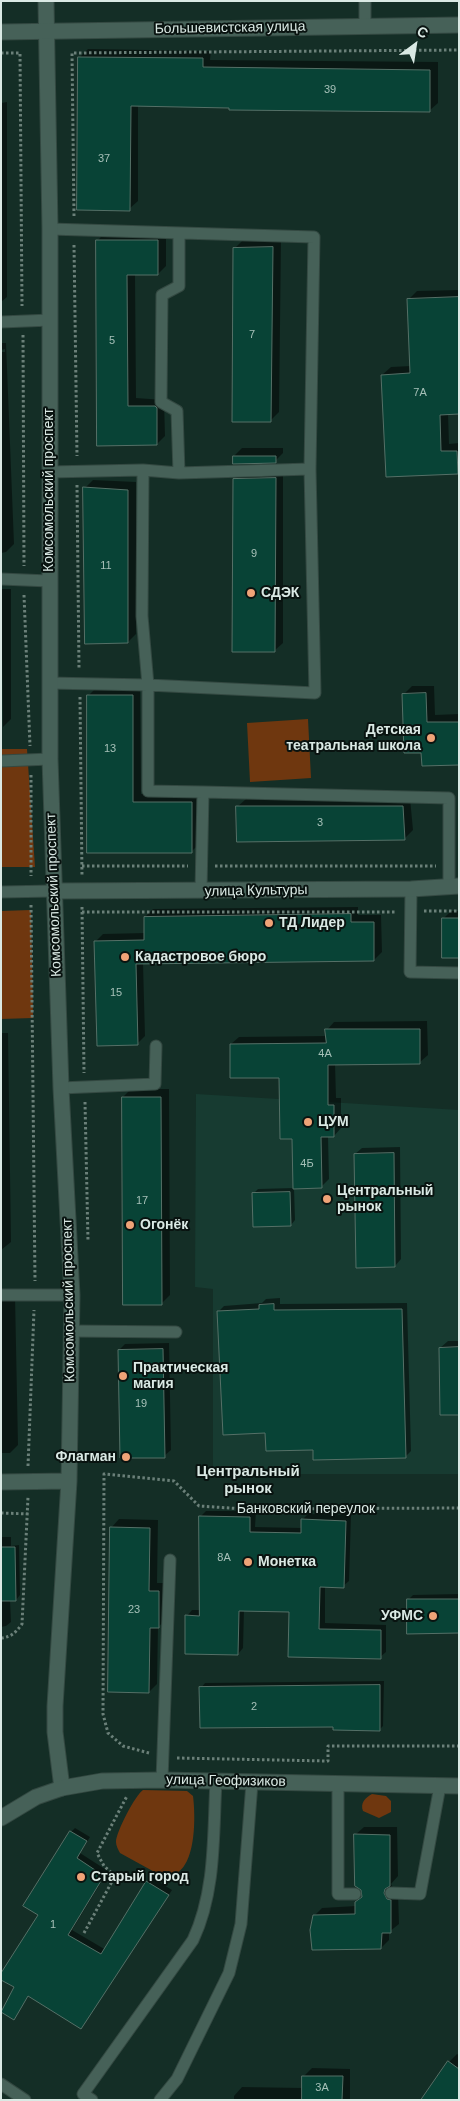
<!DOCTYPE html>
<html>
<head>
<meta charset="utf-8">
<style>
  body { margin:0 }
  #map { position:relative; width:460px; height:2101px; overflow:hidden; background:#142e26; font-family:Helvetica,sans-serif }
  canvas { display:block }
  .frame { position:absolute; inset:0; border:2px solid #dae9e4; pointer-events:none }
  .north { position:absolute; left:390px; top:20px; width:50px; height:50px; -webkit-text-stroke:4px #091310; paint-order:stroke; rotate:31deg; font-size:14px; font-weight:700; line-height:20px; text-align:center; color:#dae9e4 }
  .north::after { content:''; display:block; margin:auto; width:18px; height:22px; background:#dae9e4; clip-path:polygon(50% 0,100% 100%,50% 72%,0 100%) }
</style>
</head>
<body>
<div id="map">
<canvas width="460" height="2101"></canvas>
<div class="frame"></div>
<div class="north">С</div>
</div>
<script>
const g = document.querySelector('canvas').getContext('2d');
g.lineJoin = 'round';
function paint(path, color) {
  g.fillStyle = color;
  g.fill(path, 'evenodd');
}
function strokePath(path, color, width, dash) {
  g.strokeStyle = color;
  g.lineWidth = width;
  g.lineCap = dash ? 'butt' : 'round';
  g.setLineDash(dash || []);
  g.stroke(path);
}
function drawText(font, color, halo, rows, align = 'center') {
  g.font = font + ' Helvetica,sans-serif';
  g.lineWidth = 4;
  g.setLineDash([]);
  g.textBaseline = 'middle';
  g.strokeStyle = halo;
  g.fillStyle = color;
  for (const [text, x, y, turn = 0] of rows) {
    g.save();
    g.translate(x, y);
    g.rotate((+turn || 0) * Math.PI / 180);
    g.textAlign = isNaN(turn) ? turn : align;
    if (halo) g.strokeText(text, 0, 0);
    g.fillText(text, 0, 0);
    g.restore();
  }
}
const built = new Path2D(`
  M196 1094 459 1110V1474H213V1289L195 1287Z`);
const green = new Path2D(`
  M308 719 311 778 250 782 247 723Z
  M1 749H27L35 867H1Z
  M31 910 33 1018 1 1019V911Z
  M143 1790 187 1791 193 1796C196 1819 197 1884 160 1875L120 1853C118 1849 116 1846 116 1842 116 1832 136 1794 143 1790Z
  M372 1794 386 1796 391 1801V1812L379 1818 363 1811C360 1803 365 1798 372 1794Z`);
const shadow = new Path2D(`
  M88 49 211 51 210 60 438 62V103L429 111 138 105V201L129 209 79 58Z
  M7 102V297L1 302V103Z
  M166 232V266L158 274H135L136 398 164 400 165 436 157 444H99L97 241 105 233Z
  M281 239 279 412 271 420 234 249 243 240Z
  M459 290V413H448L449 444 459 443 457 473 382 375 391 367 411 366 408 300 417 291Z
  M1 343H6L14 544 6 552 1 553V352H5V349L1 350Z
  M242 448H283V453L275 461 234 456Z
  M283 470V643L274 651 234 479 242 471Z
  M93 480 136 482V634L128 642 85 488Z
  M1 589H11V719L3 727Z
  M412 686H434L435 715 459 714V764L423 751 403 695Z
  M96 688H140L141 794H200V843L191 852H88V696Z
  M410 798 413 830 404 839 237 807 246 799Z
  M358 907V915H381L382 952 374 960 143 963 145 1036 137 1044 96 941 103 934 145 933V917L153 909Z
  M451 911H459V957L443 919Z
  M427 1021 428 1055 420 1062 335 1063 336 1098H341V1128L334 1136H328L329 1179 321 1187 294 1138 280 1076 231 1044 239 1037 327 1036V1030L334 1022Z
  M1 1033H8L11 1242 1 1250Z
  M131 1089H169L170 1295 162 1303 123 1097Z
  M400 1147 401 1259 395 1266 355 1154 362 1148Z
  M294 1188 295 1220 291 1225 253 1194 258 1189Z
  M1 1295H15L18 1445 10 1453H1Z
  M280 1298V1304L407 1303 411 1451 405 1457 314 1449 266 1432 218 1312 224 1306 262 1303 266 1299Z
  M448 1341H459V1414L440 1348Z
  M169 1343 171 1450 164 1456 119 1350 125 1344Z
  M206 1511H256L255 1527 302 1528V1520L308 1514 351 1515 349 1581 343 1586H325V1623L386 1625V1652L380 1657 289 1656 290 1611 244 1610 243 1648 238 1654 187 1616 192 1610H200V1517Z
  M119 1519 158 1520 157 1583H167V1619L158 1627 157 1684 149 1692 111 1528Z
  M1 1537H11V1546L19 1545 20 1595 16 1600H10L11 1622 6 1626 1 1627Z
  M459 1594V1632L408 1600 413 1595Z
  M384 1681 383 1726 379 1730 335 1726 201 1688 205 1683Z
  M364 1827H397L398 1876 391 1884 395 1891 398 1892 399 1924 389 1932V1940L381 1948 314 1916 322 1908 356 1906V1902L363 1895 355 1835Z
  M75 1828 90 1837 80 1853 108 1871 72 1930 106 1950 151 1877 172 1890 80 2028 29 1995 14 2018 16 1987 39 1915 71 1832Z
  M457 2054 459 2055V2100L449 2062Z
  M312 2068 350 2069V2100H234V2096L242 2087 303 2088 304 2076Z`);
const building = new Path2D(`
  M78 57 203 58V67L430 70V112L229 110V108L131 106 130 211 77 210Z
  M96 240H158V275H127L128 406H155L157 408V445L97 446Z
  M273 247 271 422H232L233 248Z
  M459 297V414L440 415 441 451H457L458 474 386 477 381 375 410 373 407 299Z
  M233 456H276V463L233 464Z
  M276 478 275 652H232L233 479Z
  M83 487 128 490V643L85 644Z
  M426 693 427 722H459V765L422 766 421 753H404L402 694Z
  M87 695H133V802H192V853H87Z
  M236 806H403L405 840 237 842Z
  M351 914V922H374V961L136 964 138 1045 97 1046 94 941 144 940V917Z
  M442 918H459V958H442Z
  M325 1029H420V1064L328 1065V1105H334V1137H321L322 1188 293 1189 292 1139H280L279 1078H230V1044L326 1043Z
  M122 1097H161L162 1305H123Z
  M394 1153 395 1267 356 1268 354 1154Z
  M290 1192 291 1226 253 1227 252 1193Z
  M274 1304V1310L402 1309 406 1458 313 1460V1450L266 1451 265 1433 223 1435 217 1311 259 1309V1305Z
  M459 1347V1415H440L439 1348Z
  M163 1349 165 1458H120L118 1350Z
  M199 1516 250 1517V1532L301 1533V1519L346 1521 344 1588 320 1587 319 1629 381 1630V1659L288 1657 289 1612 239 1611 238 1655 185 1654V1615L199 1616Z
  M110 1527 150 1528 149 1591H159V1628H150L149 1693 108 1692Z
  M1 1547H15L16 1601H1Z
  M407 1599H459V1633L407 1634Z
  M380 1685V1731L333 1730V1727L200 1728 199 1687Z
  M70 1831 87 1841 77 1858 104 1876 68 1935 101 1954 146 1881 169 1895 81 2029 28 1996 14 2020 1 2012 14 1987 1 1980V1973L38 1915 23 1906Z
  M354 1834 390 1835V1886L385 1889 384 1893 387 1899 391 1900V1933H382L381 1949 312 1950 310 1930 313 1915 355 1914V1902L362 1897 361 1890 355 1886Z
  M448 2061 459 2069V2100H421Z
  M302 2076H343L342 2100H302Z`);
const path = new Path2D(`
  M1 53H20L22 306
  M74 216 72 53 459 50
  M74 245 77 456
  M23 335 24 566
  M77 485 79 668
  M24 595 30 746
  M80 697 82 876
  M31 775V876
  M82 866H188
  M215 866H436
  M31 905 35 1281
  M82 907 84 1073
  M424 911H459
  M82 912H396
  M85 1102 88 1241
  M28 1466 34 1310
  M1 1513 29 1514
  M1 1638C12 1637 16 1632 22 1624L28 1497
  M149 1753 123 1746 108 1733 103 1714 104 1474 174 1481 199 1506 244 1509 459 1508
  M177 1758 328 1761V1746H459
  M84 1933 115 1876 104 1866 97 1853 127 1796`);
const lane = new Path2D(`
  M365 1V25
  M1 322 51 320
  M143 470 142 616 148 685 315 693 310 469
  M49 472 143 470 179 473 310 469 314 237 50 229
  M179 473 177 411 161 402 162 295 179 286V233
  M1 579 49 581
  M49 683 148 685V791L203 792 201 891
  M1 761 50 759
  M203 792 449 798V886
  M411 889 410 972 459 973
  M1 892 53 891
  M61 1088 155 1084 156 1046
  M1 1295H72
  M71 1331 176 1332
  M162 1780 170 1560
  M338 1783V1894H355
  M391 1893 420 1894 440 1786
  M1 2084 25 2100
  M92 2100 83 2094 193 1940C216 1891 213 1835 216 1781
  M160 2100 177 2079 229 1973 241 1924 252 1783`);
const street = new Path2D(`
  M46 1 50 229V759L61 1088 72 1295 69 1481 55 1706V1732L62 1788
  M53 891 411 889 459 886
  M1 1482 69 1481`);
const secondary = new Path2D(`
  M1 32 459 25
  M1 1818 36 1797 62 1788 102 1781 162 1780 459 1786`);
const markers = [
  [251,593,5,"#efa377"],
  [431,738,5,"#efa377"],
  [269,923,5,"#efa377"],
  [125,957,5,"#efa377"],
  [308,1122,5,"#efa377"],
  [327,1199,5,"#efa377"],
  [130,1225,5,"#efa377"],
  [123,1376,5,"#efa377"],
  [126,1457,5,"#efa377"],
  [248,1562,5,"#efa377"],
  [433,1616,5,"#efa377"],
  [81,1877,5,"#efa377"]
];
const numberNames = [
  ["39",330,90],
  ["37",104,159],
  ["7",252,335],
  ["5",112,341],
  ["7А",420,393],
  ["9",254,554],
  ["11",106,566],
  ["13",110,749],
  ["3",320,823],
  ["15",116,993],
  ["4А",325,1054],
  ["4Б",307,1164],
  ["17",142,1201],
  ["19",141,1404],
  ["8А",224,1558],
  ["23",134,1610],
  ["2",254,1707],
  ["1",53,1925],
  ["3А",322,2088]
];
const streetNames = [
  ["Большевистская улица",230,28,-1],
  ["Комсомольский проспект",49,490,-90],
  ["улица Культуры",256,891,-1],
  ["Комсомольский проспект",54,895,-92],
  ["Комсомольский проспект",69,1300,-91],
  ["Банковский переулок",306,1509],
  ["улица Геофизиков",226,1781,1]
];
const poiNames = [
  ["СДЭК",261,593],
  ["Детская",421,730,"right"],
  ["театральная школа",421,746,"right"],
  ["ТД Лидер",279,923],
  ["Кадастровое бюро",135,957],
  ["ЦУМ",318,1122],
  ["Центральный",337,1191],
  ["рынок",337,1207],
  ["Огонёк",140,1225],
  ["Практическая",133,1368],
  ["магия",133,1384],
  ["Флагман",116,1457,"right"],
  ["Монетка",258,1562],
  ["УФМС",423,1616,"right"],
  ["Старый город",91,1877]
];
const neighbourhoodNames = [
  ["Центральный",248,1472],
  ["рынок",248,1489]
];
paint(built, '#173b31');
paint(green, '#6f370f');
paint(shadow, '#0007');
paint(building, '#084336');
strokePath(building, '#557067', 1);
strokePath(lane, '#344942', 13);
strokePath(street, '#344942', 17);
strokePath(secondary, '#344942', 17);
strokePath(path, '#6b8079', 3, [2.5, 2.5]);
strokePath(lane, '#466158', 11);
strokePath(street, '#466158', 15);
strokePath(secondary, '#466158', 15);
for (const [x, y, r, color] of markers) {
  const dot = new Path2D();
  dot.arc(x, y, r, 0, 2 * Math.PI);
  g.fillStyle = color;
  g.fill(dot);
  strokePath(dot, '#091310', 2);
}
drawText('11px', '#a6c0b8', null, numberNames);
drawText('14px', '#dae9e4', '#091310', streetNames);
drawText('bold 14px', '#dae9e4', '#091310', poiNames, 'left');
drawText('bold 15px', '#dae9e4', '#091310', neighbourhoodNames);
</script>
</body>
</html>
